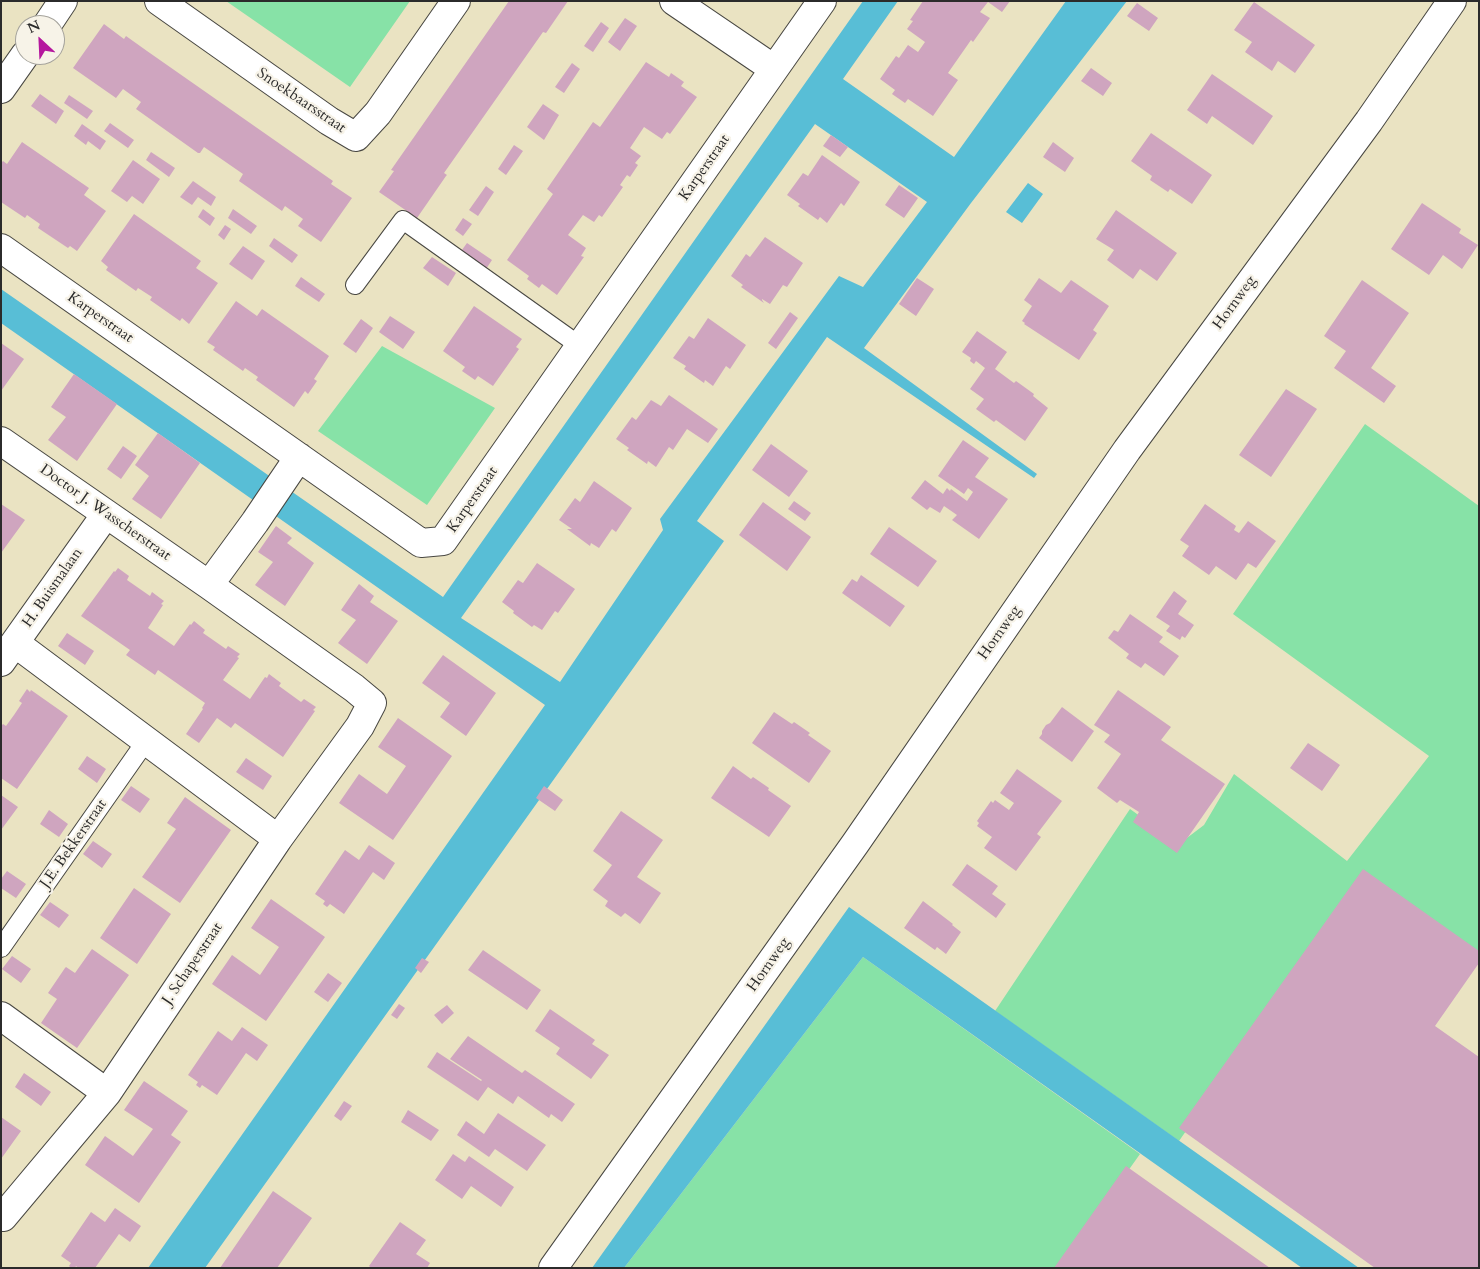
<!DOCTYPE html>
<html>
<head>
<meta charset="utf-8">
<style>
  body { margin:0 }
  #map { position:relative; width:1480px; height:1269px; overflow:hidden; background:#eae3c2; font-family:Cardo,serif }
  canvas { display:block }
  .frame { position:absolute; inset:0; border:2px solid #2b2b2b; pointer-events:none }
  .north { position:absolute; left:15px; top:15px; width:50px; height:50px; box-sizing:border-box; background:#f7f3e8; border:1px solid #a5a39c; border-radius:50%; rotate:335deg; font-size:14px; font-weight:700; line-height:20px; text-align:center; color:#2b2b2b }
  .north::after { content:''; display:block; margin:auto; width:18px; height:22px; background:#b5179e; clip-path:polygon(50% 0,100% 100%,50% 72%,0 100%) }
</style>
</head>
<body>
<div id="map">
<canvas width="1480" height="1269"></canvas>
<div class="frame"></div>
<div class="north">N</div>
</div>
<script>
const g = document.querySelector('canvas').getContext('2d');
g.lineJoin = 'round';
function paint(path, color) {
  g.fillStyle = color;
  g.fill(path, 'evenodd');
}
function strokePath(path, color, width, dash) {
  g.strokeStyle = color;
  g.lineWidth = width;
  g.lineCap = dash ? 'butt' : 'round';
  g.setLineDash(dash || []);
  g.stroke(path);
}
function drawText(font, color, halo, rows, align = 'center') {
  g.font = font + ' Cardo,serif';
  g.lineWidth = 4.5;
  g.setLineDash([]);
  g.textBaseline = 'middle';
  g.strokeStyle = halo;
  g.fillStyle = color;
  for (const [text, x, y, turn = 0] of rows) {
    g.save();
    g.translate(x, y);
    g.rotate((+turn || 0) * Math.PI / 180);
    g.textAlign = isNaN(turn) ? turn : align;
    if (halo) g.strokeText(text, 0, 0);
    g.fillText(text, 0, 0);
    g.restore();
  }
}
const green = new Path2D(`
  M226 1H410L350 87Z
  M382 346 495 408 427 505 318 431Z
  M1365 424 1479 506V955L1365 875 1179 1141 995 1011 1130 809 1179 844 1204 825 1234 774 1347 861 1429 756 1233 614Z
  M863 957 1140 1154 1059 1268H624Z`);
const water = new Path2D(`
  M863 1H898L843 79 954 157 1066 1H1127L971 203 864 348 1037 474 1034 478 827 337 697 521 724 541 205 1268H148L545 705 1 323V289L443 597ZM815 124 927 202 863 287 839 276 660 519 663 530 560 682 461 618Z
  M1028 183 1043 194 1022 223 1006 212Z
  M849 907 1359 1268H1302L863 957 624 1268H592Z`);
const building = new Path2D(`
  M509 1H568L546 33 543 32 444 173 447 175 446 176 417 218 379 192 394 171 391 170Z
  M923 1H1010L1002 12 988 2 980 12 990 18 973 42 971 40 948 73 958 80 933 116 908 99 905 103 892 94 895 90 880 79 896 56 899 58 908 45 918 52 925 42 907 29 913 21 910 20Z
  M1254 2 1315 45 1295 73 1278 61 1272 71 1245 52 1252 42 1234 30Z
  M1137 3 1158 18 1149 31 1127 16Z
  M625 18 637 26 620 51 608 42Z
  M601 22 609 28 593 52 584 46Z
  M104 24 124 39 126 36 147 51 333 181 331 184 352 198 321 242 298 226 303 219 285 206 282 211 239 181 243 174 204 147 200 153H198L136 109 141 102 123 89 116 98 73 68Z
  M646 62 669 77 671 73 684 82 681 86 697 97 670 134 667 132 662 139 644 127 630 148 641 156 635 163 638 165 630 177 627 175 620 185 623 187 602 217 599 215 594 222 583 215 568 235 586 248 581 256 584 257 557 295 542 284 539 288 527 279 529 276 507 260 553 194 547 189 593 122 600 127Z
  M572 63 580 69 564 93 555 87Z
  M1091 68 1112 83 1103 96 1081 81Z
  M1212 74 1273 116 1253 145 1212 116 1207 124 1187 110Z
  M40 94 64 111 56 124 31 106Z
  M69 95 93 111 87 119 64 103Z
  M543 104 559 115 544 140 527 127Z
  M110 123 134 140 128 148 104 131Z
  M82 124 106 141 100 150 88 141 86 145 74 136Z
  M1151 133 1212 175 1192 204 1170 189 1168 192 1150 180 1152 176 1131 161Z
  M831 135 848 147 840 157 823 146Z
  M22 142 89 188 84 195 106 211 77 251 70 246 68 248 38 228 40 224 27 215 25 218 1 202V163L3 161 7 164Z
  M1053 142 1074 158 1065 172 1043 157Z
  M514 145 523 151 506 175 498 169Z
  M151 152 175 168 169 177 146 160Z
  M822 155 860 182 844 206 841 203 827 223 820 217 818 220 798 206 800 204 787 195 803 173 808 176Z
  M133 160 160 179 143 204 132 196 127 202 111 191Z
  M193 181 216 197 211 206 198 197 192 205 180 197Z
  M899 185 918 198 904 218 885 205Z
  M486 186 494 192 478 216 469 210Z
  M1422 203 1461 229 1459 233 1478 245 1462 269 1443 255 1429 275 1391 249Z
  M203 209 215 218 210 226 198 217Z
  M233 209 257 226 251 234 228 218Z
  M1116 210 1177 253 1157 281 1140 269 1133 279 1107 260 1114 250 1096 239Z
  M134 214 201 261 196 268 218 283 189 324 182 318 180 321 150 300 152 297 138 288 136 291 106 270 108 267 101 261Z
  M463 218 472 224 463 236 455 230Z
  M225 225 231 229 224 240 218 235Z
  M765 237 803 263 787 287 783 285 770 304 762 299V300L764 303 741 287 743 285 731 276 746 254 750 257Z
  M274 238 298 255 292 263 269 246Z
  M467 243 492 260 484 272 459 254Z
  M243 246 265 261 252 280 229 264Z
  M432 257 456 273 448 286 423 268Z
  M301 277 325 294 319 302 295 286Z
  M917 278 934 289 916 316 899 304Z
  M1039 278 1061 293 1071 280 1109 306 1093 330 1097 333 1079 360 1024 324 1025 323 1022 321 1032 306 1024 300Z
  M1362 280 1409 313 1371 368 1396 386 1384 403 1334 368 1346 351 1324 336Z
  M236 301 257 316 262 309 329 356 314 379 317 381 308 394 305 391 294 407 256 380 258 377 245 368 243 371 213 350 215 347 207 342Z
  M474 306 522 339 516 347 519 349 493 386 478 376 475 380 462 371 465 367 443 351Z
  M790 312 798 318 776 349 768 343Z
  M390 316 415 332 403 349 379 332Z
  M708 318 746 345 730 369 726 366 713 386 705 380 704 383 684 369 686 366 673 358 689 336 694 339Z
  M361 319 373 328 356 353 343 344Z
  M977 331 1007 352 995 369 1014 383 1016 381 1034 394 1033 396 1048 408 1025 441 996 420 994 422 976 409 984 399 970 389 985 368 976 361 974 364 970 361 971 358 962 352Z
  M1 343 24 359 1 391Z
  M74 374 117 404 77 461 48 440 66 417 51 407Z
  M1286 389 1317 409 1271 477 1239 455Z
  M669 395 718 429 708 443 687 429 673 450 669 447 656 467 648 461 647 464 627 450 629 448 616 439 632 417 636 420 651 400 661 406Z
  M158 433 200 463 161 519 132 499 149 476 135 465Z
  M963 440 989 458 975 477 1008 499 979 539 952 520 957 515 944 506 940 513 930 507 927 510 911 498 925 480 943 494 947 488 950 491 951 489 967 501 973 492 968 488 964 494 938 476Z
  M771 444 808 471 789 497 752 470Z
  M123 446 137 456 121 479 107 469Z
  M594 481 632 508 616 532 612 529 599 548 591 543 590 546 567 529H572L559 520 575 498 580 502Z
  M794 501 811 513 805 521 788 509Z
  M763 502 811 537 787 571 739 535Z
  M1 504 25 520 1 553Z
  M1205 504 1236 526 1234 530 1239 533 1248 521 1276 541 1256 568 1248 563 1236 580 1216 566 1209 575 1182 556 1189 546 1180 540Z
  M276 526 292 538 287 543 314 563 285 606 255 585 273 562 258 552Z
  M889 527 937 561 918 587 870 554Z
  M537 563 575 589 558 613 555 611 542 630 534 625 532 627 513 613 514 611 502 602 518 580 523 583Z
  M118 568 129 576 127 580 150 596 152 592 164 601 161 604 163 605 148 628 174 646 190 624 191 625 194 621 205 630 203 633 226 649 228 646 240 654 237 657 239 658 223 680 250 699 265 677 267 678 269 674 281 683 279 686 301 702 304 699 316 707 313 710 315 711 283 757 235 723 231 728 217 718 199 743 186 734 203 709 202 708 205 703 158 670 155 675 126 655 130 650 81 616 114 571 115 572Z
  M861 575 905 606 890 627 842 593 852 579 857 582Z
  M359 584 374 596 370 602 398 621 367 664 338 643 356 620 341 610Z
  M1174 591 1187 601 1178 614 1194 625 1185 638 1182 636 1180 640 1166 631 1170 626 1156 617Z
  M1130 614 1163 637 1159 642 1179 656 1164 676 1145 663 1141 668 1126 658 1129 654 1108 638 1114 630 1118 632Z
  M67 633 94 651 85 665 58 646Z
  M443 655 496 693 466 736 440 717 450 703 422 683Z
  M27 689 30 692 31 690 68 716 17 789 1 778V726L3 724 6 726 14 715 22 703 19 701Z
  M1118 690 1171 727 1161 740 1225 784 1177 853 1133 822 1139 812 1120 800 1117 803 1097 788 1121 754 1104 742 1110 735 1094 725Z
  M1062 707 1094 731 1072 762 1039 738 1042 734V731L1046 725 1050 723Z
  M774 712 792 724 794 722 810 733 808 735 831 751 809 783 752 743Z
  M398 718 452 756 393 840 339 803 359 774 387 794 406 766 378 747Z
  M1308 743 1340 765 1322 791 1290 768Z
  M87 756 106 769 97 783 78 769Z
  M246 758 272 776 263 790 236 772Z
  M733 766 751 779 753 777 769 788 768 790 791 806 769 837 711 798Z
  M1017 769 1062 801 1037 834 1041 837 1016 871 984 848 992 837 977 826 979 823 977 821 991 801 993 803 995 800 1009 810 1014 803 1000 793Z
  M131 786 150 799 140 813 121 800Z
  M544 786 563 800 555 811 536 798Z
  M1 795 18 807 1 830Z
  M185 797 231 830 180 903 142 877 176 829 167 823Z
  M49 810 68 824 59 837 40 824Z
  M621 811 663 840 637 877 661 893 640 924 625 913 621 917 605 906 608 901 593 890 612 865 593 851Z
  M93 841 112 854 102 868 83 854Z
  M369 845 395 863 384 880 373 872 344 914 330 904 327 907 323 904 325 901 315 894 345 850 359 860Z
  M967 864 998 886 992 894 1006 904 996 918 952 885Z
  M1363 869 1479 951V963L1435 1026 1479 1057V1268H1375L1179 1128Z
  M7 871 26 884 16 898 1 888V879Z
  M134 888 171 914 137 964 100 938Z
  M271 899 325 937 266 1021 212 984 232 955 260 975 279 947 251 928Z
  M923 901 953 924 952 925 961 932 946 954 937 947 935 950 904 928Z
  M50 902 69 915 59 928 40 915Z
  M92 949 129 975 77 1048 41 1023 57 999 48 993 65 968 66 967 75 973Z
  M483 950 541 990 527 1010 468 970Z
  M12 956 31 969 21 983 2 969Z
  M422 958 429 962 421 973 415 968Z
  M328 973 342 983 328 1002 314 992Z
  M399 1004 405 1008 397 1019 391 1015Z
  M447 1005 454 1013 442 1024 434 1015Z
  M550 1009 595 1040 592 1044 609 1055 591 1079 556 1054 560 1048 535 1031Z
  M242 1027 268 1045 257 1061 246 1053 217 1095 202 1085 200 1088 196 1085 198 1082 188 1075 218 1031 232 1041Z
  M468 1036 522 1073 525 1070 575 1104 562 1122 551 1114 549 1118 518 1096 513 1104 488 1087 478 1101 427 1067 437 1052 481 1081 482 1080 450 1059Z
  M24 1073 51 1092 41 1106 15 1087Z
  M144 1081 188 1111 171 1135 181 1142 139 1203 85 1165 105 1136 133 1156 153 1129 124 1110Z
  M344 1101 352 1106 341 1121 334 1116Z
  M408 1110 439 1130 431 1141 401 1122Z
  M498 1113 546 1145 527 1171 495 1149 489 1157 457 1135 466 1121 484 1134Z
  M1 1117 21 1131 1 1159Z
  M453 1154 465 1162 469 1156 514 1187 501 1207 471 1186 462 1199 435 1180Z
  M1126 1166 1270 1268H1054Z
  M273 1191 312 1218 277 1268H220Z
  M115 1208 141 1226 130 1242 119 1234 95 1268H78L76 1266 75 1268H71L69 1266 71 1263 61 1256 91 1212 105 1222Z
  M400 1222 426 1240 416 1254 430 1263 427 1268H371L369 1266Z`);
const service = new Path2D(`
  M355 285 403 220 580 346
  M1 948 146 741`);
const minor = new Path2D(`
  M159 1 329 121 356 137 378 113 456 1
  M674 1 774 69
  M47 25 63 1
  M1 89 25 55
  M1 248 421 543 443 541 822 1
  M1 441 209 585 354 688 372 703 360 726 278 839 107 1093 3 1217 1 1215
  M209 585 255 522 299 457
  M15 643 278 839
  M1 662 106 514
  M1 1016 107 1093
  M553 1268 855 844 1127 450 1369 121 1452 1`);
const streetNames = [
  ["Snoekbaarsstraat",301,101,34],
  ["Karperstraat",705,168,-55],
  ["Hornweg",1235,303,-54],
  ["Karperstraat",100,318,35],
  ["Karperstraat",473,500,-55],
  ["Doctor J. Wasscherstraat",105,513,35],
  ["H. Buismalaan",53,588,-55],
  ["Hornweg",1000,633,-55],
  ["J.E. Bekkerstraat",74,844,-55],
  ["J. Schaperstraat",193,964,-56],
  ["Hornweg",769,965,-55]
];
paint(green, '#87e2a7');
paint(water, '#58bed6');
paint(building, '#cfa5bf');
strokePath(service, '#484742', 20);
strokePath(minor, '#484742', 30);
strokePath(service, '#fff', 18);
strokePath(minor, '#fff', 28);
drawText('15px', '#2b2b2b', '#f7f3e8', streetNames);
</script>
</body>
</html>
